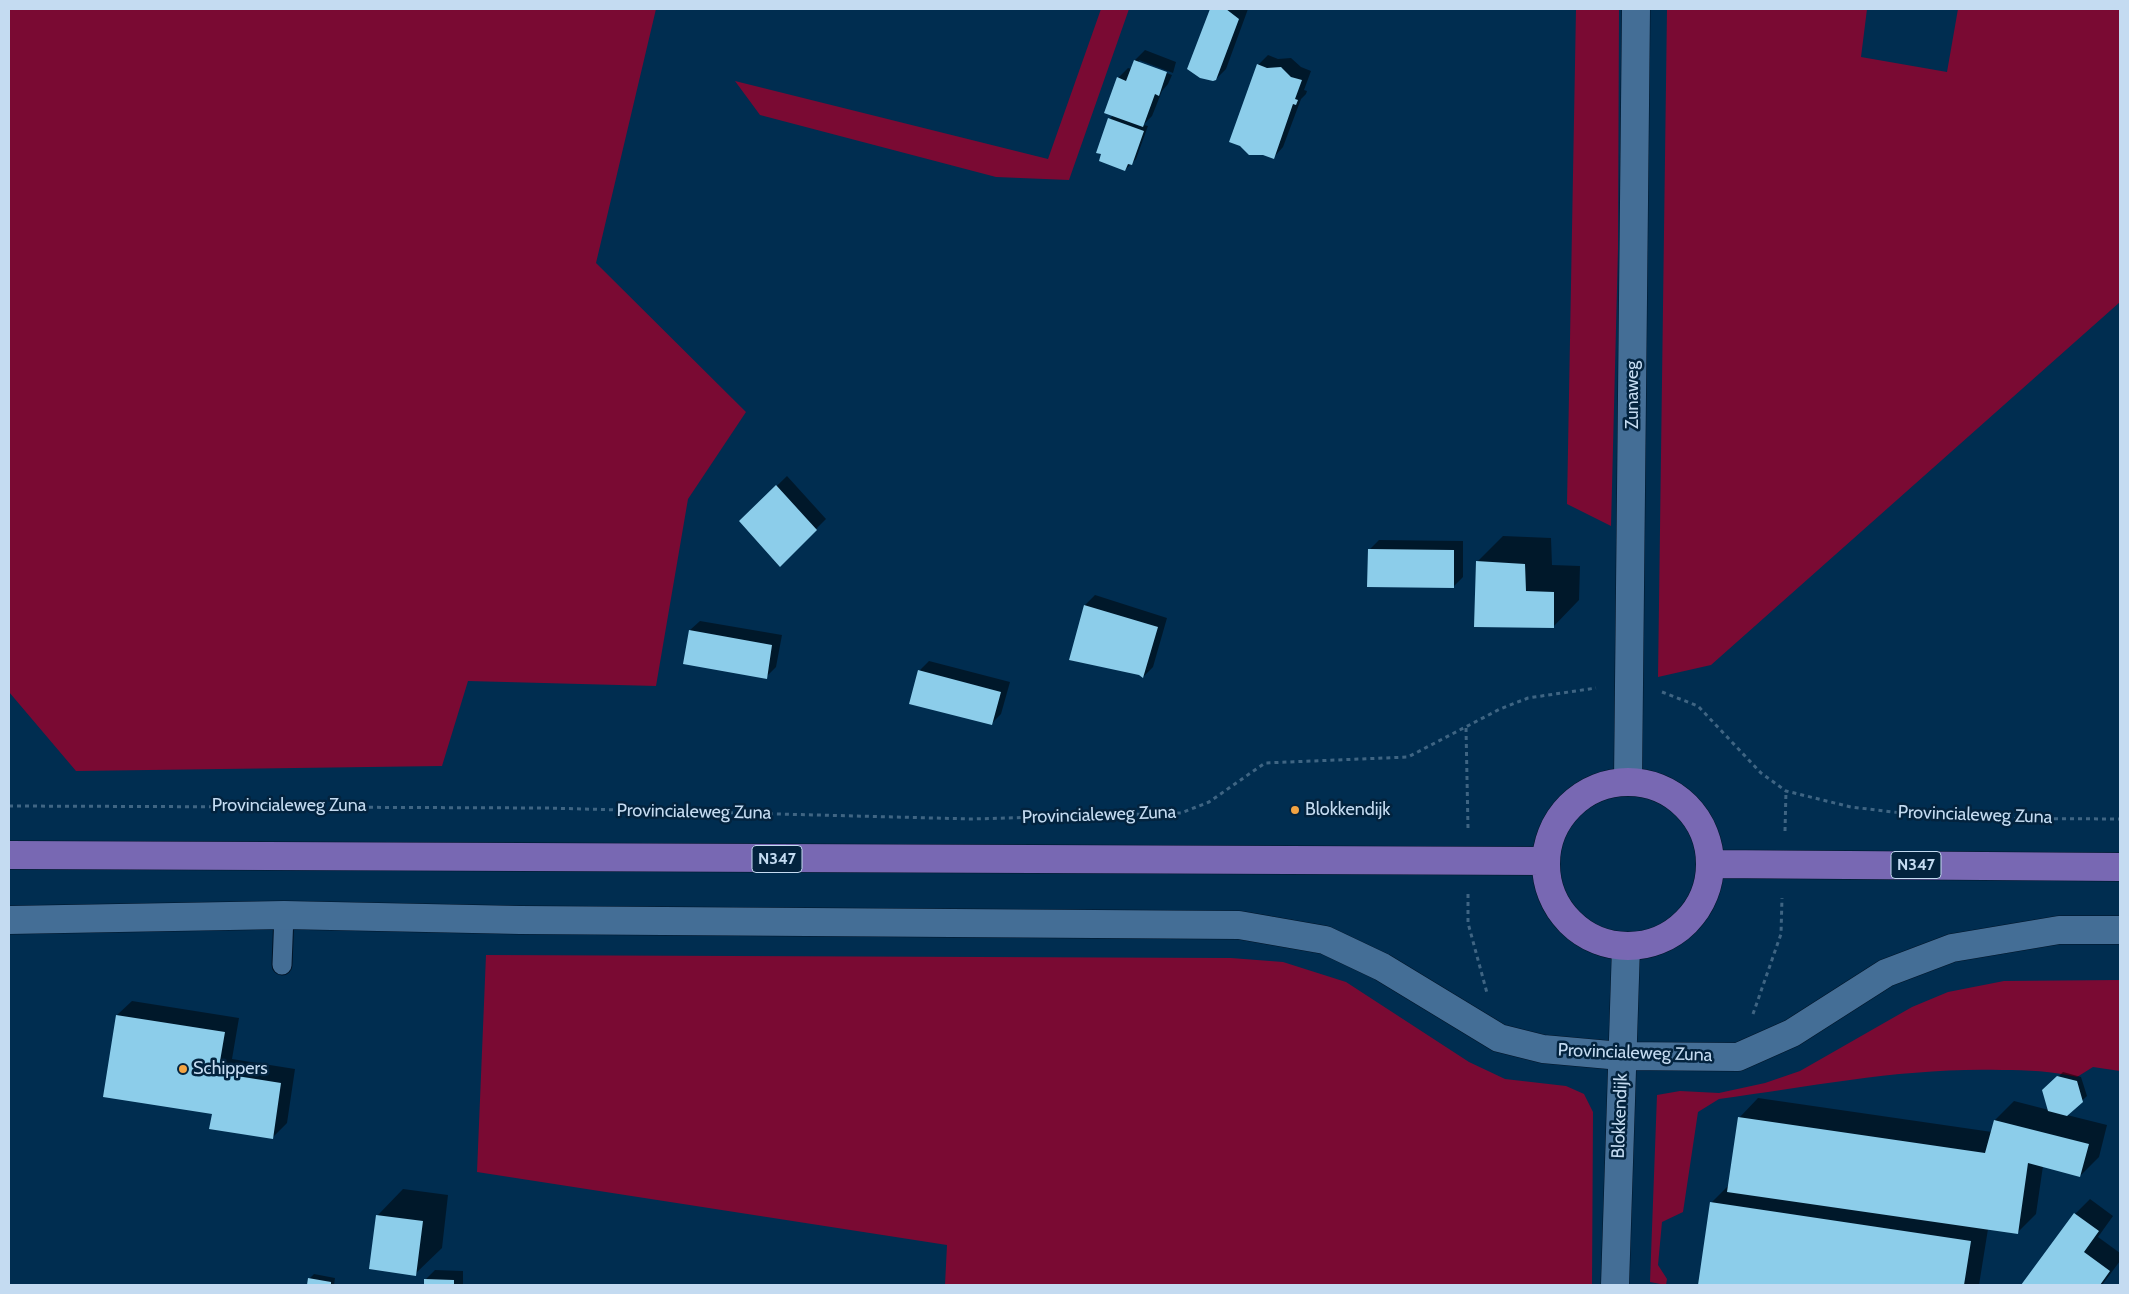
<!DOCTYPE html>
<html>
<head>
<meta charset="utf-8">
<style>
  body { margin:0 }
  #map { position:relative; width:2129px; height:1294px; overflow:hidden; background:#002d50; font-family:Cabin,sans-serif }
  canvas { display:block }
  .frame { position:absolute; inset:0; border:10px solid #c4dbf1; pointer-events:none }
</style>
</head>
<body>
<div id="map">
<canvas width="2129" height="1294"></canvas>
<div class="frame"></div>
</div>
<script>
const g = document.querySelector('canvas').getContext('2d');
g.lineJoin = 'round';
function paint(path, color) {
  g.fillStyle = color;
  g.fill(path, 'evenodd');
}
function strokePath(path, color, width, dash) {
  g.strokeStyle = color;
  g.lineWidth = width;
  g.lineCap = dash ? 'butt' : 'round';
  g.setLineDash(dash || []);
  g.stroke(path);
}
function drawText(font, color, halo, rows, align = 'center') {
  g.font = font + ' Cabin,sans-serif';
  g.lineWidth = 5;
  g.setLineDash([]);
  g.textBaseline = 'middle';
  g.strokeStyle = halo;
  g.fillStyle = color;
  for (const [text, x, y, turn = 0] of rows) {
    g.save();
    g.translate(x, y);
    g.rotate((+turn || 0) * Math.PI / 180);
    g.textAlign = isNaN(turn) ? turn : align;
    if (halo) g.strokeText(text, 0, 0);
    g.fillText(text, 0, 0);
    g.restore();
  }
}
const green = new Path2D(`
  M9 9H656L596 263 746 412 688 499 656 686 468 681 442 766 76 771 9 692Z
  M1101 9H1129L1069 180 996 177 760 115 735 81 1048 159Z
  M1576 9H1619L1618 249 1611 526 1567 504Z
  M1667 9H1867L1861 57 1947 72 1958 9H2120V302L1711 665 1658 677Z
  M486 955 1231 958 1283 962 1346 982 1469 1062 1505 1079 1566 1086 1584 1094 1593 1112 1592 1285H945L947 1245 477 1172Z
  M2120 980V1071L2093 1067 2077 1077C2052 1071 2028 1070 2002 1070 1907 1067 1813 1086 1719 1099L1698 1112 1683 1212 1662 1222 1658 1265 1667 1279 1666 1285 1650 1282 1657 1095 1680 1091 1719 1093 1765 1083 1800 1071 1912 1007 1948 992 2004 981Z`);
const shadow = new Path2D(`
  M1211 9H1248L1226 69 1216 79 1189 69Z
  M1145 50 1176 62 1173 73 1139 60V63L1172 75 1168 84 1162 91 1152 116 1143 125 1148 126 1136 159 1125 170 1098 152 1110 119 1113 115 1118 78 1128 68 1132 69 1135 60Z
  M1268 55 1278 59 1291 58 1301 67 1311 71 1304 90 1307 91 1306 94 1301 99 1283 147 1274 157 1258 65Z
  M787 476 826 519 780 565 741 521Z
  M1503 536 1551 538 1552 565 1580 566 1579 600 1553 627 1477 562Z
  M1379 540 1463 541V577L1453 587 1369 550Z
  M1095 595 1167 618 1153 667 1143 677 1139 674 1071 660 1085 605Z
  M700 621 782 635 776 667 766 677 690 630Z
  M929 661 1010 682 1001 714 991 724 919 671Z
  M132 1001 239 1018 232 1059 295 1069 287 1123 272 1138 213 1113 117 1015Z
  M2063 1072 2081 1077 2087 1096 2067 1115 2107 1125 2099 1157 2080 1176 2043 1166 2036 1214 2017 1233 1988 1229 1979 1285H1699L1712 1202 1730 1184 1739 1118 1758 1098 1992 1132 1995 1120 2014 1101 2049 1110 2044 1091Z
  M403 1189 448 1195 442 1248 415 1274 377 1216Z
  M2090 1199 2113 1216 2098 1237 2120 1253V1261L2102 1285H2022L2075 1214Z
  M435 1270 463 1271V1285H425V1280Z
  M314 1274 335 1278 334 1285H308L309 1279Z`);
const building = new Path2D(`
  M1210 9H1226L1239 19 1216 80 1213 81 1200 78 1187 69Z
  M1134 60 1167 72 1159 96 1155 94 1143 127 1104 113 1117 77 1126 81Z
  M1257 64 1267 68 1281 67 1291 77 1302 80 1295 99 1298 100 1296 105 1293 104 1274 159 1263 155H1249L1240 146 1229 142Z
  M1108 118 1144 131 1132 165 1128 164 1125 171 1099 161 1101 154 1096 153Z
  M776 485 817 530 780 567 739 521Z
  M1368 549 1454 550V588L1367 587Z
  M1476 561 1525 564 1526 591 1554 592V628L1474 627Z
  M1084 605 1158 627 1143 678 1139 675 1069 660Z
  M689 630 772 645 767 679 683 664Z
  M918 670 1001 692 992 725 909 704Z
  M116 1015 225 1032 218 1073 281 1083 273 1139 209 1129 212 1114 103 1097Z
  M2057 1076 2077 1081 2083 1102 2067 1116 2048 1111 2042 1090Z
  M1738 1117 1985 1153 1994 1120 2089 1144 2080 1177 2028 1163 2018 1234 1727 1192Z
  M1710 1202 1971 1241 1964 1285H1698Z
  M2074 1213 2099 1231 2084 1252 2110 1271 2100 1285H2021Z
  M376 1215 423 1221 416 1276 369 1269Z
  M308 1278 331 1282V1285H307Z
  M424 1279 454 1280V1285H424Z`);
const path = new Path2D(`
  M1662 692 1698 706 1761 773 1786 791 1851 807 1944 818 2120 819
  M1466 728 1468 828
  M9 806 545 808 972 819 1181 813 1209 802 1265 763 1408 757 1500 709 1528 698 1596 688
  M1785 831 1786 791
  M1468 894V923L1487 993
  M1753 1014 1781 934 1782 898`);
const service = new Path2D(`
  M282 965 284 915`);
const minor = new Path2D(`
  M1628 781 1636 9
  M9 920 284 915 520 920 1239 925 1325 940 1382 967 1499 1038 1543 1049 1621 1056 1738 1057 1792 1033 1886 973 1952 948 2059 930H2120
  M1615 1285 1626 947`);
const primary = new Path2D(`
  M1546 864a82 82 0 1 1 164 0a82 82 0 1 1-164 0Z
  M9 855 1545 861
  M1711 864 2120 867`);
const markers = [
  [1295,810,5,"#f3a443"],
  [183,1069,5,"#f3a443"]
];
const shields = [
  [777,859,50],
  [1916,865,50]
];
const shieldNames = [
  ["N347",777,859],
  ["N347",1916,865]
];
const streetNames = [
  ["Zunaweg",1633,395,-90],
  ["Provincialeweg Zuna",289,806],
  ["Provincialeweg Zuna",694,812,1],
  ["Provincialeweg Zuna",1099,815,-2],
  ["Provincialeweg Zuna",1975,815,2],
  ["Provincialeweg Zuna",1635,1053,2],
  ["Blokkendijk",1620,1116,-88]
];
const poiNames = [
  ["Blokkendijk",1305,810],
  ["Schippers",193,1069]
];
paint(green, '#7a0a33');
paint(shadow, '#0007');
paint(building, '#8ccdea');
strokePath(service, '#021528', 21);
strokePath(minor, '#021528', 29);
strokePath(primary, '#021528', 29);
strokePath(path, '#3f6583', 3, [4, 4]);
strokePath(service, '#446e96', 19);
strokePath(minor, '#446e96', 28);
strokePath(primary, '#7868b3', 28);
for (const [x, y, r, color] of markers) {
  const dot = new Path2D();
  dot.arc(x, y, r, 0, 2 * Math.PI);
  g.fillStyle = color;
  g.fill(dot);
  strokePath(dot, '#03233e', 2);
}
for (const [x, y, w] of shields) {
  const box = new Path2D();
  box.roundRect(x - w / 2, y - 13.5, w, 27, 4);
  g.fillStyle = '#03233e';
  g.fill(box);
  strokePath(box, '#c4dbf1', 1);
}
drawText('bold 16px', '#c4dbf1', null, shieldNames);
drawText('18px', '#c4dbf1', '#03233e', streetNames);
drawText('18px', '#c4dbf1', '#03233e', poiNames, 'left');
</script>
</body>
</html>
